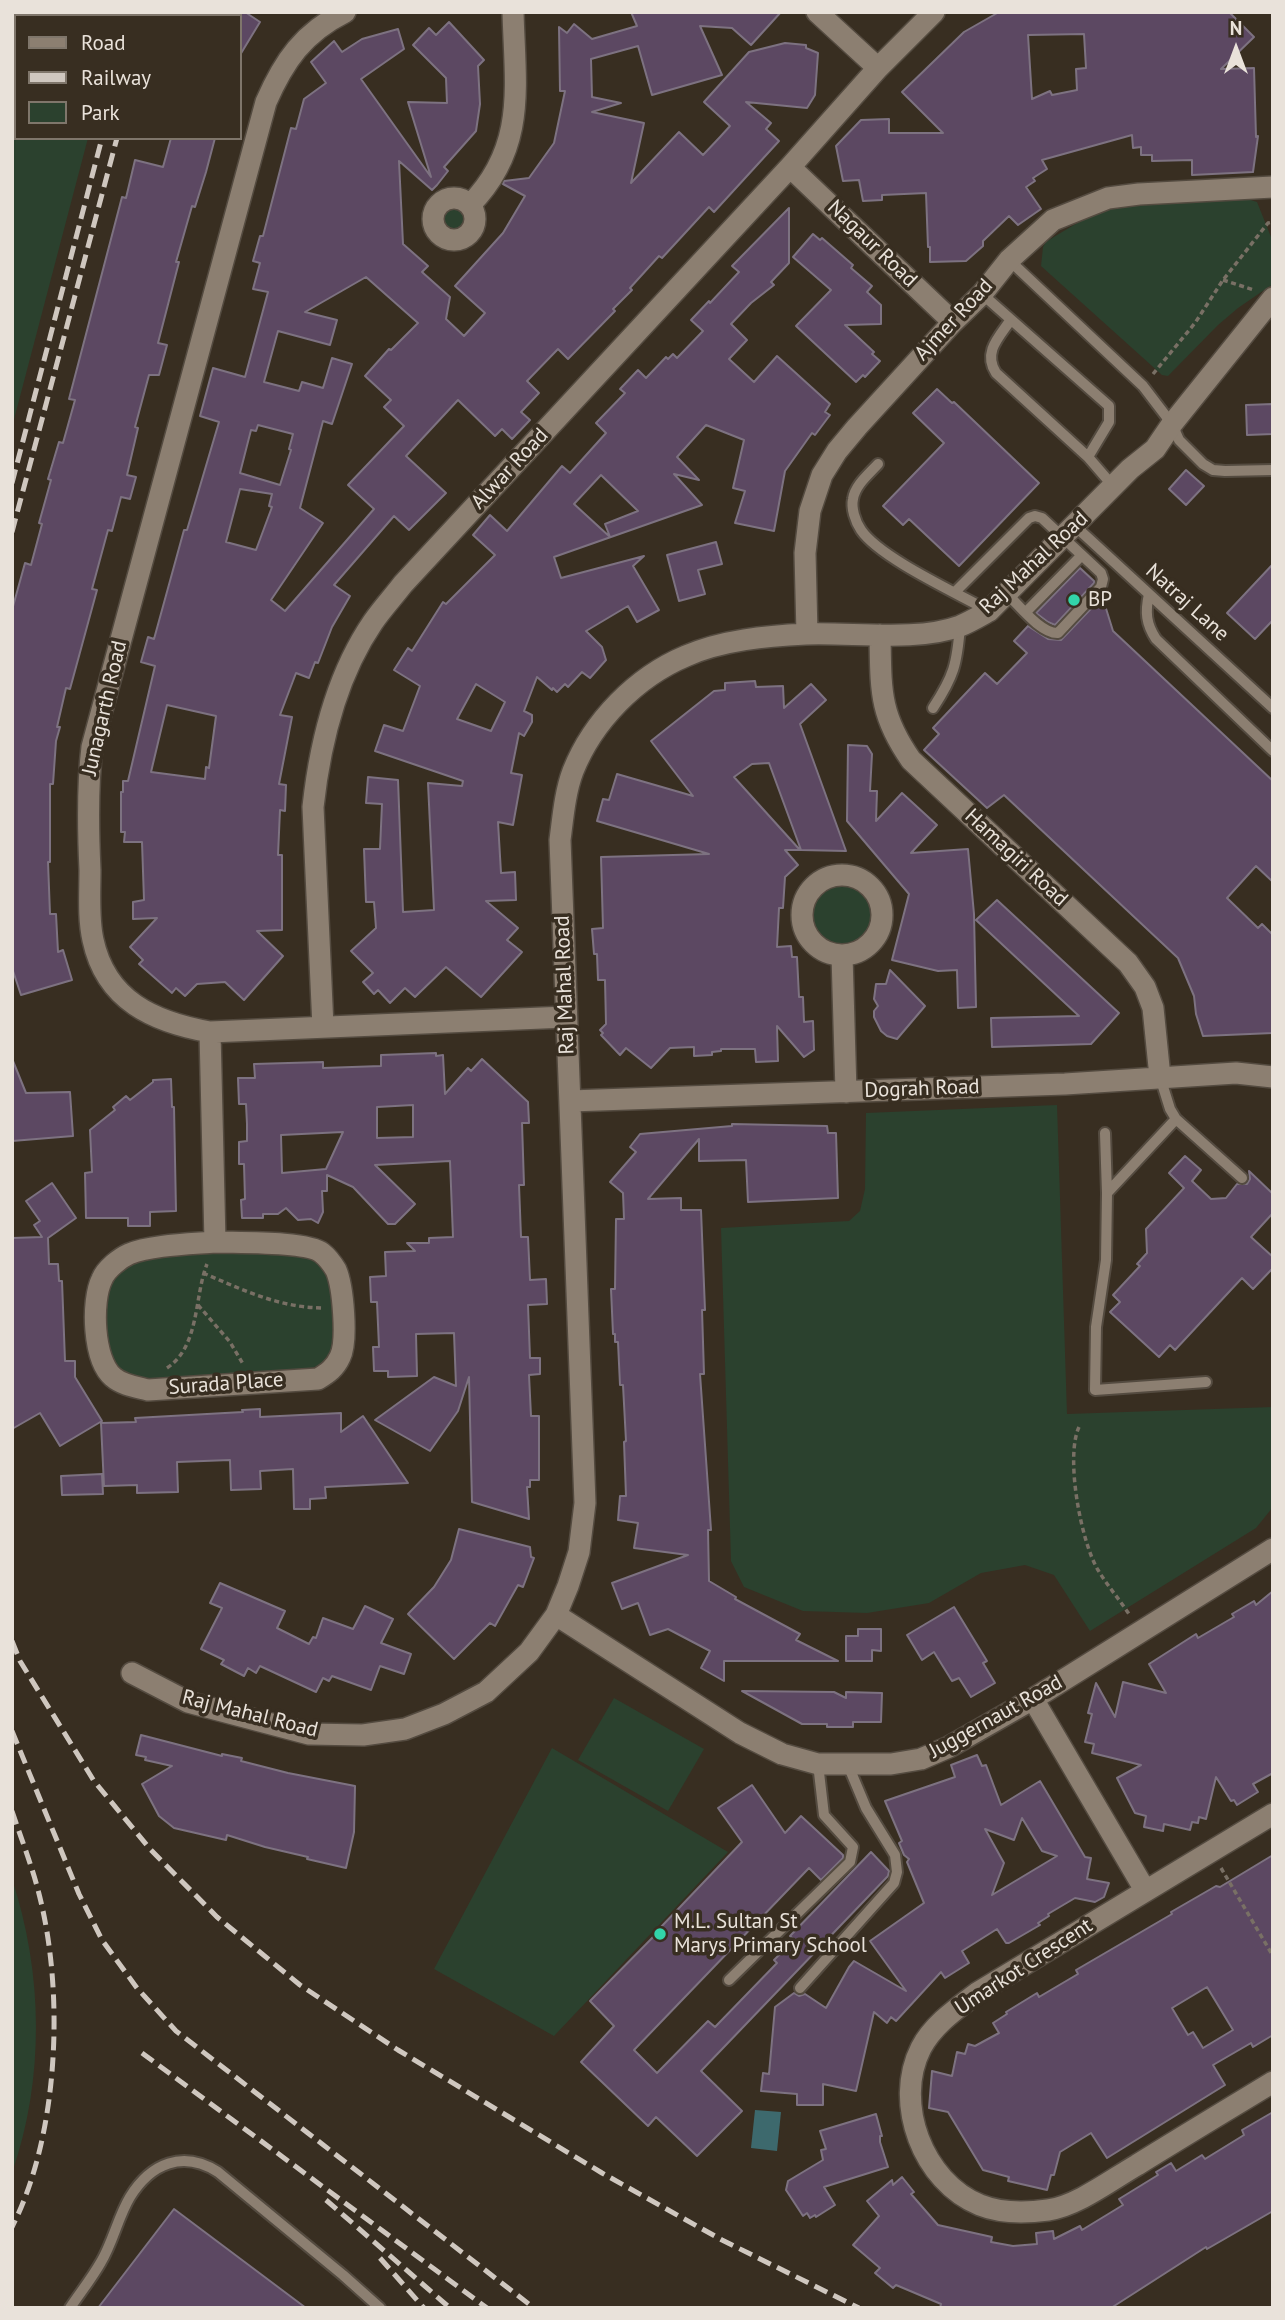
<!DOCTYPE html>
<html>
<head>
<meta charset="utf-8">
<style>
  body { margin:0 }
  #map { position:relative; width:1285px; height:2320px; overflow:hidden; background:#382e21; font-family:"PT Sans",sans-serif }
  canvas { display:block }
  .frame { position:absolute; inset:0; border:14px solid #e9e2da; pointer-events:none }
  .legend { position:absolute; left:14px; top:14px; width:228px; height:126px; box-sizing:border-box; background:#382e21; border:2px solid #7f766b; margin:0; padding:9px 12px; list-style:none; font-size:21px; color:#e9e2da }
  .legend li { display:flex; align-items:center; gap:14px; height:35px }
  .legend b { width:35px; border:2px solid #7f766b }
  .north { position:absolute; left:1201px; top:14px; width:70px; height:70px; -webkit-text-stroke:5px #382e21; paint-order:stroke; rotate:0deg; font-size:19px; font-weight:700; line-height:28px; text-align:center; color:#e9e2da }
  .north::after { content:''; display:block; margin:auto; width:24px; height:32px; background:#e9e2da; clip-path:polygon(50% 0,100% 100%,50% 72%,0 100%) }
</style>
</head>
<body>
<div id="map">
<canvas width="1285" height="2320"></canvas>
<div class="frame"></div>
<ul class="legend">
<li><b style="height:9px;background:#8c7f71"></b>Road</li>
<li><b style="height:9px;background:#cfc7bf"></b>Railway</li>
<li><b style="height:19px;background:#2b412e"></b>Park</li>
</ul>
<div class="north">N</div>
</div>
<script>
const g = document.querySelector('canvas').getContext('2d');
g.lineJoin = 'round';
function paint(path, color) {
  g.fillStyle = color;
  g.fill(path, 'evenodd');
}
function strokePath(path, color, width, dash) {
  g.strokeStyle = color;
  g.lineWidth = width;
  g.lineCap = dash ? 'butt' : 'round';
  g.setLineDash(dash || []);
  g.stroke(path);
}
function drawText(font, color, halo, rows, align = 'center') {
  g.font = font + ' "PT Sans",sans-serif';
  g.lineWidth = 7;
  g.setLineDash([]);
  g.textBaseline = 'middle';
  g.strokeStyle = halo;
  g.fillStyle = color;
  for (const [text, x, y, turn = 0] of rows) {
    g.save();
    g.translate(x, y);
    g.rotate((+turn || 0) * Math.PI / 180);
    g.textAlign = isNaN(turn) ? turn : align;
    if (halo) g.strokeText(text, 0, 0);
    g.fillText(text, 0, 0);
    g.restore();
  }
}
const green = new Path2D(`
  M12 12H123L122 16H16V138H88L12 427Z
  M1247 199 1257 202 1273 242V284L1238 308 1218 325 1168 376 1162 375 1041 266 1043 247 1046 242C1068 228 1090 214 1115 208 1158 199 1204 201 1247 199Z
  M440 219a14 14 0 1 1 28 0a14 14 0 1 1-28 0Z
  M809 913a34 34 0 1 1 68 0a34 34 0 1 1-68 0Z
  M1057 1105 1067 1414 1273 1407V1507L1256 1528 1090 1631 1054 1575 1025 1565 981 1573 929 1603 867 1613 803 1611 744 1587 731 1561 721 1228 849 1221 860 1211 865 1189 866 1113Z
  M223 1251 306 1255 319 1263 328 1274 332 1289 336 1337 331 1351 321 1364 301 1373C271 1375 240 1376 210 1378 183 1379 156 1384 130 1374 109 1366 107 1352 106 1332 106 1320 102 1305 105 1294 117 1249 185 1255 223 1251Z
  M614 1698 704 1749 668 1811 578 1760Z
  M552 1748 728 1852 554 2036 434 1969Z
  M12 1879C43 1973 45 2078 12 2173Z`);
const water = new Path2D(`
  M755 2110 781 2112 777 2151 751 2148Z`);
const building = new Path2D(`
  M240 12H245L260 22 240 55Z
  M631 12H781L751 45 732 28 700 26 722 75 652 95 638 46 591 59 592 97 621 103 592 112 644 123 631 183 679 132 703 155 720 137 730 126 704 102 749 52 785 43 806 45V48L818 53 815 95 807 108 746 102 771 123 766 129 779 141 714 212 709 207 662 258 659 256 630 288 632 290 613 309 615 311 568 359 558 349 527 381 539 393 521 412 530 420 512 439 502 429 495 436 458 400 406 456 446 493 409 530 394 516 334 585 350 596 332 627 318 663 315 662 309 678 296 673 280 715 292 717 279 784 286 785 285 811 280 810 278 855H282V930L257 931 283 956 244 1000 225 982 197 984 185 996 176 988 172 993 139 964 143 960 130 947 157 918 133 919V902L144 900 142 842H124L125 832H121V792H123V781H128L155 666 141 662 148 637 154 639 184 530H187L219 422 200 416 213 368 245 377 268 292 253 289 260 263 253 261 260 236H263L291 128 296 129 304 99 326 83 311 62 334 41 342 52 362 39 398 29 404 49 361 79 431 177 408 102 447 103 446 78 413 45 429 28 436 35 449 22 484 60 478 66 480 104 476 131 444 167 448 171 437 185 432 190 399 161 403 244 428 266 422 272 450 297 446 319 464 336 485 313 455 286 503 233 525 196 503 184 504 181 529 178 554 143 565 91H560L559 27 567 33 574 24 592 39 637 26ZM366 277 418 323 391 350 389 349 365 376 391 400 384 407 404 426 348 485 374 509 285 611 271 600 323 523 300 508 323 421 332 424 352 364 332 358 323 388 302 382 299 391 264 382 278 331 330 345 337 320 305 312ZM258 425 293 434 289 449 291 450 280 485 240 473 251 430 256 431ZM240 489 272 494 269 506 272 507 256 550 226 542ZM167 705 216 716 209 768 206 767 205 779 151 772Z
  M999 12H1229L1254 37 1221 69 1254 68 1256 137 1258 136 1253 172 1192 175V160L1152 161V155H1141V147L1133 148 1132 135 1042 160 1047 169 1033 178 1035 181 1026 187 1041 209 1018 225 1009 216 983 241V246L966 261 930 262V247H928L926 193 882 195V200L863 201 859 180 843 181 836 146 861 120 889 119V133H943L902 92 964 32ZM1084 34 1086 68 1076 69 1077 90 1052 95 1050 91 1032 99 1028 35Z
  M171 138H215L206 172 195 207 192 206 176 262H179L158 343 167 345 159 375H149L135 427 138 428 127 475 136 477 130 499 121 497 112 531 108 530 92 589 97 590 70 689 66 688 57 727H60L56 741 53 784H50V862H48L50 914H56L58 952 63 950 72 980 21 995 12 968V610L25 563 31 565 42 524 39 523 51 480 48 479 59 442 63 443 75 400 69 399 122 197 126 198 135 160 163 167Z
  M789 208V263L771 282 774 285 751 303 731 324 747 340 729 359 754 382 777 356 830 404 825 412 830 415 815 435 812 433 785 471 774 531 735 523 745 491 733 488 744 440 706 425 677 457 699 480 674 474 702 505 554 557 561 578 644 556 633 566 659 610 637 622 628 606 586 631 602 647 606 660 590 678 582 672 568 687 565 684 557 692 553 688 552 690 537 677 524 711 532 715V722L524 736 519 733 511 773 522 775 513 825 498 822 501 873 515 872 516 900 486 901 518 928 507 940 522 952 481 997 446 967 415 997 405 988 390 1003 378 990 374 994 363 982 373 973 351 951 376 928 374 902H366L364 849H380L382 804 366 803 368 777 398 780 403 912 434 910 428 783 462 786 463 781 375 751 384 725 403 731 420 686 394 670 408 648 412 651 443 602 446 604 495 555 473 535 490 515 507 531 562 466 570 473 606 433 596 423 625 393 620 389 638 370 646 378 666 357 668 359 673 354 677 358 703 331 691 320 709 301 710 303 739 272 732 266ZM601 475 638 511 605 524 610 537 574 504ZM476 684 505 702 491 731 457 719Z
  M813 234 820 240 822 238 853 265 851 268 872 286 867 292 881 305V324L845 325 874 352 872 354 880 361 865 377 863 375 856 382 796 326 831 290 793 257Z
  M937 389 952 403 954 402 1039 483 959 566 909 519 903 525 883 506 944 443 913 413Z
  M1273 404V434L1247 435 1246 405Z
  M1186 470 1204 486 1186 505 1169 489Z
  M716 542 722 564 698 570 705 594 679 601 667 555Z
  M1273 564V620L1255 639 1227 613Z
  M1080 568 1094 581V583L1055 625 1048 622 1036 613Z
  M1107 592 1110 596 1104 602 1113 631 1273 781V882L1256 866 1227 898 1258 928 1262 924 1273 935V1033L1203 1036 1196 1014 1194 996 1178 958 1004 795 987 808 924 750 939 734 933 728 985 673 997 684 1027 653 1014 641 1028 626 1048 639 1061 640Z
  M755 681 756 687 783 686 784 708 811 684 826 700 800 724 846 851 801 850 769 763 752 764 734 777 800 850H785L798 865 785 877 783 908H779L777 947 791 946 792 957H797L799 997H803L804 1022 813 1021 814 1050 804 1057 777 1026 778 1061 756 1062 755 1049H721V1051L712 1052V1055L694 1056V1047L670 1048 651 1068 626 1048 620 1055 601 1035 603 1033 600 1030 606 1024 605 980H598L597 954H594L592 929 603 928 601 857 709 854 597 821 603 799 609 800 617 774 693 796 651 741 714 691 725 690V683Z
  M848 745 867 746 872 754 870 791H877L876 821 902 793 937 825 911 853 968 849 974 914 976 1007 958 1008 957 970 938 971 892 960 909 894 847 821Z
  M997 900 1119 1013 1091 1044 992 1047 991 1018 1079 1016 976 920Z
  M890 970 925 1006 897 1039 887 1036 881 1031 874 1017V1011L878 1006 874 999 876 984H886Z
  M436 1053V1056L443 1055 445 1094 468 1068 471 1071 482 1059 528 1102 529 1123H522L524 1185H519L521 1237H528L530 1280 546 1279 547 1304 528 1305 530 1358H540V1374L529 1375 531 1416H539V1480H530V1487H527L529 1519 472 1502 469 1377 458 1411 430 1451 375 1420 434 1377 456 1386 454 1333 416 1334 417 1376 388 1377V1371H374L373 1347H379L377 1302H371L370 1277 386 1276 385 1252 415 1251 407 1243H429V1238L453 1237 450 1161 375 1165 415 1204 395 1224H388L353 1187 327 1175V1191H322L323 1212 318 1223 311 1219 298 1220 286 1208 278 1214H263V1218H242L241 1200 245 1199 244 1164H239V1142L247 1141V1124L246 1104H239L238 1078H255L254 1064 323 1062V1068L381 1066V1055ZM413 1105V1137L377 1138V1107ZM343 1132 326 1169 282 1173 281 1135Z
  M13 1061 26 1093 70 1092 73 1136 12 1141Z
  M171 1079 172 1107H174L176 1211 150 1212V1226H128V1218H86L85 1173 92 1172 90 1130 115 1110 113 1107 126 1096 130 1100 153 1082V1080Z
  M732 1124 827 1126 828 1133H836L838 1198 748 1202 746 1160 699 1161V1139L648 1199 681 1198V1210H701L705 1310H702L704 1374H700L711 1530H708L709 1581 736 1597 735 1599 800 1634 796 1640 838 1661H724V1681L701 1668 710 1651 668 1629 650 1635 638 1603 622 1609 612 1583 688 1555 634 1548 638 1523 618 1520 620 1496H626L624 1442 626 1441 623 1385H620L618 1342H615V1334H613L611 1289H615L616 1219H624L623 1193 610 1182 636 1152 630 1147 640 1134 732 1126Z
  M1185 1156 1201 1170 1192 1181 1211 1199 1226 1198 1237 1184H1247L1250 1179 1249 1171 1273 1194V1213L1251 1237 1273 1257V1268L1253 1289 1242 1278 1175 1350 1170 1345 1159 1357 1110 1312 1120 1302 1113 1295 1140 1266 1137 1264 1147 1253 1146 1229 1184 1188 1169 1173Z
  M52 1183 76 1218 48 1238 49 1264H58L59 1281H62L65 1361H75V1377L102 1421 60 1446 40 1413 12 1429V1238L42 1237 34 1225 40 1221 26 1201Z
  M260 1409V1417L341 1413V1432L363 1416 408 1483 325 1487 326 1498 310 1499V1509H294L293 1469 260 1471 261 1489 231 1490 230 1460 177 1462 178 1492 137 1493V1485L104 1486 101 1423 136 1422 135 1418 243 1412 242 1410Z
  M102 1474 103 1494 62 1495 61 1476Z
  M459 1529 530 1547 531 1557 534 1558 523 1587 518 1585 495 1626 490 1623 454 1659 408 1614 434 1587 451 1560Z
  M220 1583 285 1611 277 1628 309 1644 313 1637 316 1638 323 1618 353 1629 365 1606 393 1619 381 1643 411 1654 404 1674 380 1666 371 1690 332 1676 329 1681 323 1678 316 1692 260 1666 256 1673 248 1668 244 1676 221 1664 224 1660 201 1649 222 1608 210 1603Z
  M1273 1591V1773L1253 1784 1258 1792 1237 1805 1234 1800 1231 1801 1216 1777 1206 1819 1199 1817 1198 1823 1192 1822 1190 1830 1164 1824 1163 1831 1144 1827 1146 1816 1135 1813 1117 1778 1141 1765 1092 1753 1094 1744 1085 1742 1092 1714 1088 1713 1096 1683 1115 1717 1123 1682 1166 1693 1149 1664 1196 1634 1198 1638 1234 1617 1232 1614 1254 1601 1256 1605Z
  M954 1607 987 1661 983 1663 995 1683 971 1697 959 1678 952 1681 934 1652 922 1660 907 1635Z
  M858 1629H881V1651L872 1650V1661H846V1636H858Z
  M742 1691 834 1692 846 1698V1692L882 1693 881 1722H853V1727H827V1724H802Z
  M141 1735 222 1756V1754L242 1758 241 1761 288 1773 355 1786 354 1832 346 1868 307 1859 308 1857 265 1847 227 1835 226 1840 174 1828 159 1816 142 1784 172 1766 145 1760 146 1757 136 1755Z
  M977 1755 982 1766 986 1765 1001 1805 1040 1781 1085 1857 1091 1858 1087 1879 1109 1883 1104 1897 1095 1902 1075 1898 1048 1914 1049 1916 1038 1923 1040 1925 1009 1943H1006L997 1929 962 1951 969 1963 945 1978 941 1972 896 2021 891 2017 887 2023 874 2012 856 2091 823 2084V2105H797V2094L761 2091 763 2073 769 2074 775 2007 794 1993 799 1996 805 1994 826 2008 849 1967 854 1961 906 1991 870 1941 924 1903 907 1862 909 1859 904 1855 899 1843 902 1841 885 1801 955 1777 951 1765ZM1022 1818 1042 1851 1057 1856 992 1895 1004 1863 985 1829 1014 1840Z
  M752 1785 785 1833 801 1816 843 1855V1858L821 1880 809 1868 634 2050 657 2073 708 2021 715 2027 777 1963 774 1960 794 1940 790 1936 871 1852 889 1871 888 1876 701 2071 742 2111 697 2156 656 2117 648 2126 581 2062 614 2026 590 2001 661 1929 660 1928 742 1842 718 1808Z
  M1273 1855V2035L1253 2047 1251 2043 1213 2065 1225 2085 1107 2158 1091 2133 1060 2152 1054 2175H1051L1047 2190 1008 2181 1009 2177 983 2170 948 2112 929 2108 932 2071 952 2076 957 2052 965 2054 968 2044 975 2046 999 2033 993 2023 1007 2014 1006 2012 1037 1993 1039 1997 1078 1974 1076 1970 1172 1914 1171 1912 1216 1886 1220 1887ZM1207 1987 1233 2030 1203 2048 1193 2032 1188 2035 1172 2008Z
  M1273 2112V2211L1207 2249 1206 2247 1111 2308H940L941 2304 896 2285 893 2288 875 2273 880 2268 853 2245 879 2216 867 2201 892 2180 893 2185 902 2177 914 2192 911 2194 938 2225 992 2237 991 2242 1013 2246 1037 2244 1036 2233 1053 2231 1054 2239 1080 2226 1082 2230 1123 2205 1119 2199 1158 2175 1156 2172 1171 2163 1176 2171 1202 2155 1205 2159 1244 2135 1242 2130Z
  M876 2114 882 2136H880V2142L888 2167 824 2187 835 2205 816 2217 815 2215 810 2218 807 2213 803 2216 786 2190 788 2181 823 2160 821 2150 826 2149 820 2131Z
  M174 2209 306 2308H98Z`);
const path = new Path2D(`
  M1223 280 1254 290
  M1153 374 1195 323 1223 280 1268 223 1273 222
  M203 1273C243 1290 280 1308 324 1308
  M198 1305 230 1342 243 1364
  M167 1368C200 1346 194 1297 207 1264
  M1079 1427C1065 1457 1081 1542 1098 1570 1107 1585 1119 1599 1129 1614
  M1221 1868 1273 1956`);
const service = new Path2D(`
  M1009 260 1143 386 1172 424 1179 440 1203 464 1213 470 1225 471 1273 470
  M982 294 1109 406V422L1088 457
  M1010 321C998 338 983 353 996 373L1088 457 1113 486
  M878 464C869 474 855 485 853 499 851 508 855 521 861 530 880 558 957 593 989 611
  M1075 526 1273 708
  M955 592 1029 518 1035 516 1042 518 1101 573 1103 579 1101 587 1058 633C1041 634 1019 605 1007 594
  M1149 594C1145 612 1146 624 1156 639L1273 751
  M1026 612 1081 556
  M933 708C954 676 957 664 960 626
  M1160 1077 1170 1109 1176 1119 1242 1178
  M1176 1119 1107 1193 1106 1260 1096 1327 1095 1390 1206 1382
  M1105 1133 1107 1193
  M729 1980 850 1862 853 1847 824 1815 818 1764
  M800 1988 894 1883 897 1872 895 1855 866 1808 848 1765
  M70 2308C80 2293 92 2278 101 2262 113 2242 118 2217 130 2197 151 2163 183 2150 218 2172L343 2275 380 2308`);
const minor = new Path2D(`
  M345 12C303 33 284 61 266 102L92 747C87 789 88 829 90 870 90 893 88 918 93 940 106 1001 154 1022 210 1032L566 1017
  M817 12 878 68
  M790 167 953 322
  M433 219a21 21 0 1 1 42 0a21 21 0 1 1-42 0Z
  M470 205C527 147 515 86 513 12
  M807 634 805 553 810 511 822 475 837 451 857 427 953 322 982 294 1009 260 1053 220 1108 198 1139 194 1273 187
  M880 635C881 690 879 714 911 760L1128 963 1145 987 1153 1008 1160 1077
  M802 915a40 40 0 1 1 80 0a40 40 0 1 1-80 0Z
  M842 955 846 1092
  M323 1027 313 807C320 743 336 676 373 622 382 609 393 597 403 584L790 167 878 68 934 12
  M210 1032 215 1242
  M570 1101 1065 1084 1236 1073 1273 1077
  M215 1242C237 1243 307 1241 322 1253 327 1257 333 1265 336 1270 343 1286 348 1341 340 1357 335 1368 328 1373 318 1379L148 1390C136 1387 122 1385 113 1377 93 1360 91 1301 102 1279 106 1269 120 1258 129 1254 150 1245 191 1244 215 1242Z
  M556 1615 740 1733 782 1754 818 1764H891L921 1759 949 1747 1033 1699 1273 1549
  M132 1673 188 1702 309 1734 363 1735 405 1729 444 1714 486 1692 529 1652 556 1615 568 1586 579 1552 585 1503 560 840C563 817 565 792 573 771 593 721 636 677 686 656 722 640 767 636 806 634 852 632 917 642 960 626 970 622 980 616 989 611L1130 469 1155 449 1172 424 1273 298
  M1033 1699 1145 1890
  M1273 1814 977 1993C956 2009 933 2025 921 2048 893 2103 923 2182 980 2205 1000 2213 1026 2213 1048 2210 1077 2206 1111 2180 1137 2165 1182 2137 1227 2110 1273 2082`);
const rail = new Path2D(`
  M136 16 137 12
  M150 16 151 12
  M12 483 102 138
  M12 532 117 138
  M12 1641 20 1661 94 1781 150 1849 217 1917 300 1985 398 2050 602 2173 722 2240 859 2308
  M12 1731 79 1894 102 1940 137 1988 176 2031 534 2308
  M12 1811C22 1841 34 1871 41 1902 64 1999 58 2137 12 2227
  M142 2053 487 2308
  M326 2200 450 2308
  M380 2258 424 2308`);
const markers = [
  [1074,600,7,"#32d4a9"],
  [660,1934,7,"#32d4a9"]
];
const streetNames = [
  ["Nagaur Road",872,244,44],
  ["Ajmer Road",954,320,-47],
  ["Alwar Road",510,469,-47],
  ["Raj Mahal Road",1034,563,-43],
  ["Natraj Lane",1187,603,42],
  ["Junagarth Road",105,708,-77],
  ["Hamagiri Road",1016,858,43],
  ["Raj Mahal Road",565,985,-92],
  ["Dograh Road",922,1089,-2],
  ["Surada Place",226,1384,-4],
  ["Raj Mahal Road",250,1714,14],
  ["Juggernaut Road",996,1717,-29],
  ["Umarkot Crescent",1024,1967,-33]
];
const poiNames = [
  ["BP",1088,600],
  ["M.L. Sultan St",674,1922],
  ["Marys Primary School",674,1946]
];
paint(green, '#2b412e');
paint(water, '#3d696d');
paint(building, '#5c4862');
strokePath(building, '#7d7281', 2);
strokePath(service, '#544b40', 14);
strokePath(minor, '#544b40', 24);
strokePath(path, '#797065', 3.5, [5, 3.5]);
strokePath(service, '#8c7f71', 10);
strokePath(minor, '#8c7f71', 21);
strokePath(rail, '#cfc7bf', 5, [14, 7]);
for (const [x, y, r, color] of markers) {
  const dot = new Path2D();
  dot.arc(x, y, r, 0, 2 * Math.PI);
  g.fillStyle = color;
  g.fill(dot);
  strokePath(dot, '#382e21', 2.5);
}
drawText('21px', '#e9e2da', '#382e21', streetNames);
drawText('21px', '#e9e2da', '#382e21', poiNames, 'left');
</script>
</body>
</html>
